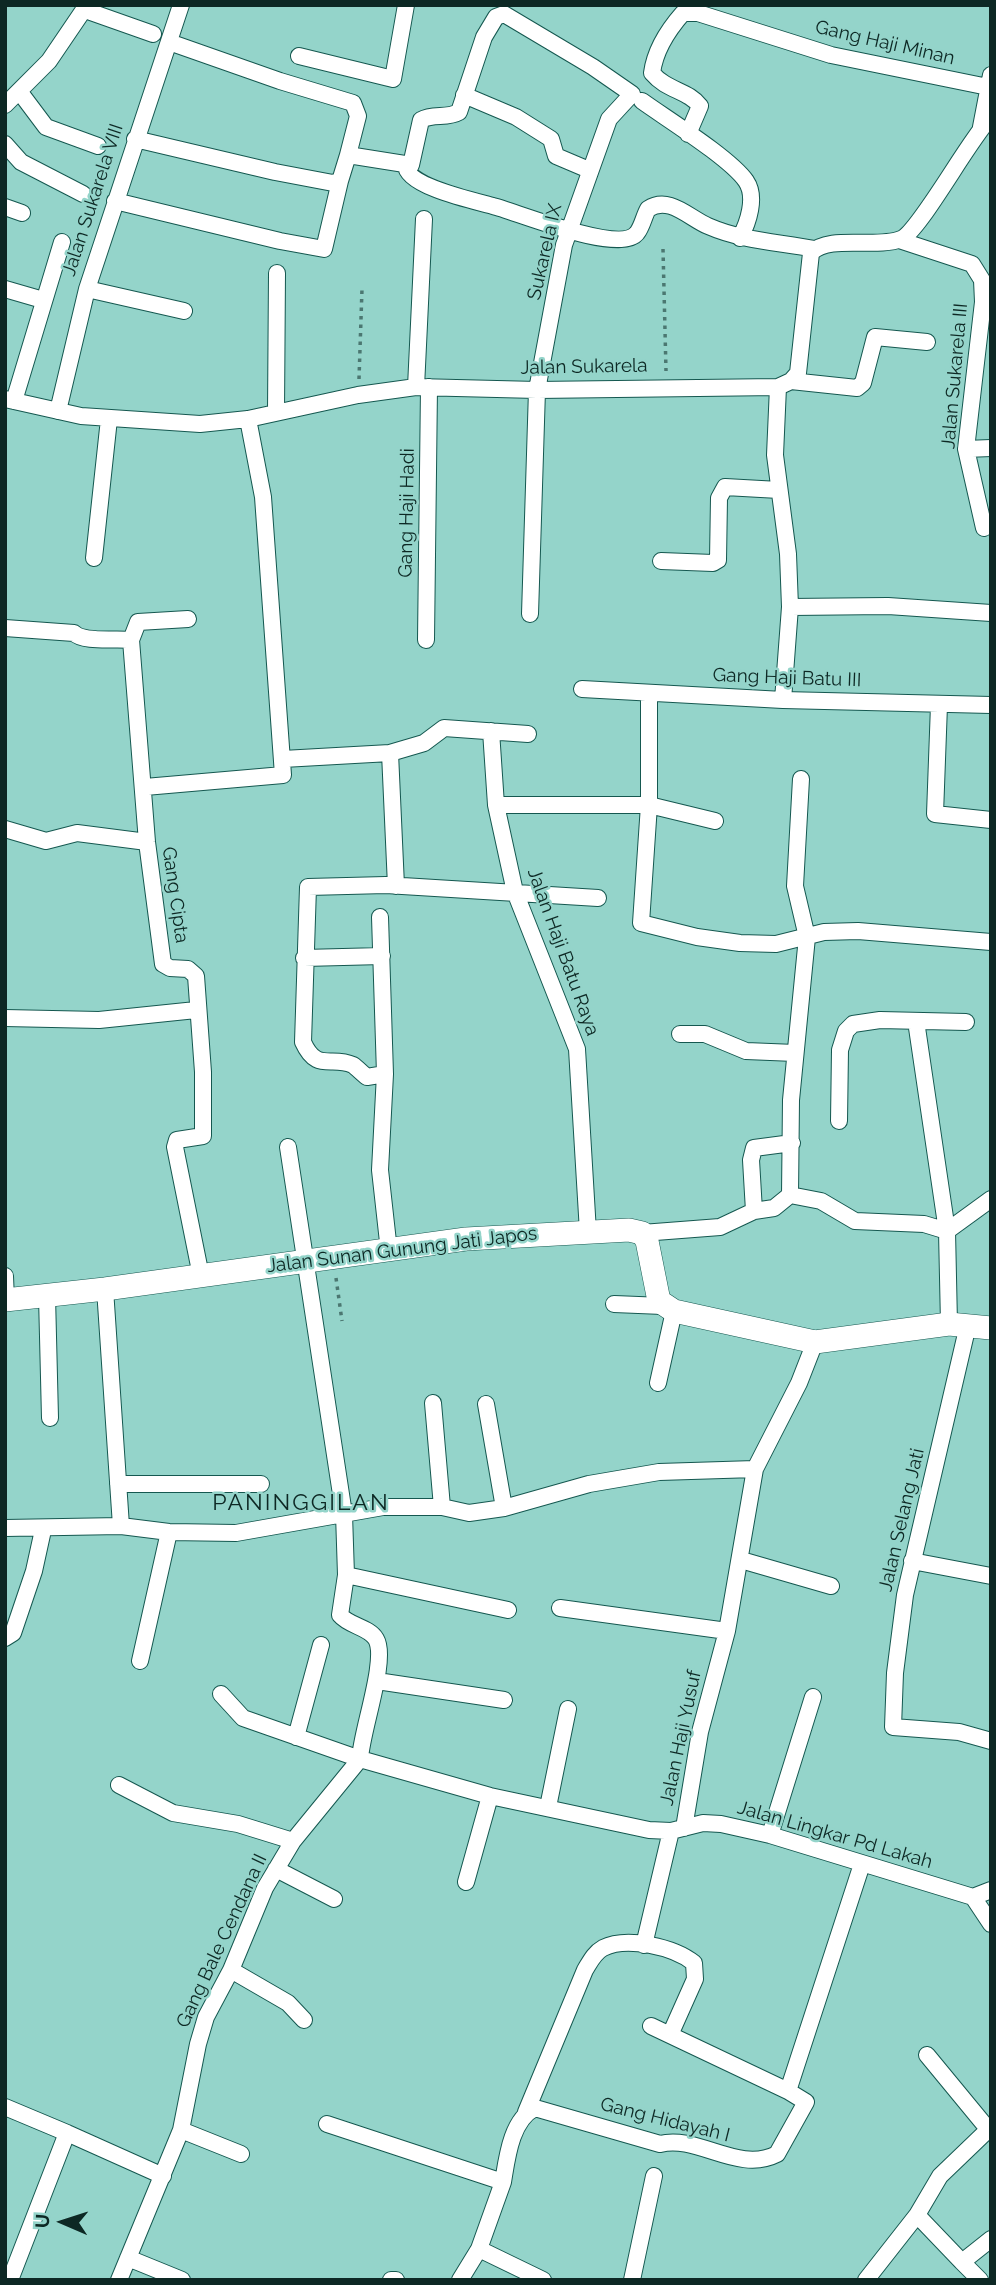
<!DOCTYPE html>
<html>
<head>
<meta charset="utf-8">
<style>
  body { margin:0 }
  #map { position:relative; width:996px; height:2285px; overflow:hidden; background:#94d4ca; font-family:Raleway,sans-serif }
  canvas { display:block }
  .frame { position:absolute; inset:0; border:7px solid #0d2824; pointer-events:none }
  .north { position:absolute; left:28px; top:2187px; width:70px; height:70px; -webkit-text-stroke:5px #94d4ca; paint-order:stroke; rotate:273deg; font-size:19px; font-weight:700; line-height:28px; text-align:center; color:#0d2824 }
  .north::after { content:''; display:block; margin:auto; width:24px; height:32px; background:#0d2824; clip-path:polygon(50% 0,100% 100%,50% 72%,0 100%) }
</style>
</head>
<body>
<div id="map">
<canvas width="996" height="2285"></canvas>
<div class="frame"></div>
<div class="north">U</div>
</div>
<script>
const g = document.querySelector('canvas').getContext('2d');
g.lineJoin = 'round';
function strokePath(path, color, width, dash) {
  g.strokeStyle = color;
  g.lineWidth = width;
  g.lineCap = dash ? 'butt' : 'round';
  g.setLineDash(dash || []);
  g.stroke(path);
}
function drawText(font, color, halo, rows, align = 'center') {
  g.font = font + ' Raleway,sans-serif';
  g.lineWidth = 5;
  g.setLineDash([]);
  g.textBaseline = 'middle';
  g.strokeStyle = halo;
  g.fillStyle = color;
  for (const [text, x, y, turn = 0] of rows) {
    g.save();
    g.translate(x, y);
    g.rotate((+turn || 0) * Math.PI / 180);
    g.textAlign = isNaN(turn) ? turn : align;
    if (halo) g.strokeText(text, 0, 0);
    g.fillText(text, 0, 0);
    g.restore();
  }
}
const path = new Path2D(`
  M663 249 666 371
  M359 379 362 289
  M336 1278 342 1321`);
const street = new Path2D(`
  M85 10 153 34
  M169 42 280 81 353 103 358 116 348 155
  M299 56 393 79 406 5
  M19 91 46 127 98 146
  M464 95 516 117 551 139 556 156 589 170
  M642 101C667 119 730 158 746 181 757 197 748 223 740 238
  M5 105 49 61 87 5
  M981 127 991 75
  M688 134 700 106C688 90 667 91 652 73 655 50 668 30 683 13H698L831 55 988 87
  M135 139 275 172 333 183 340 181 348 155 411 165 421 120C433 113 447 119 459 112L484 37 496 17 504 14 593 67 632 94 609 119 564 245 537 390 530 614
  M5 144 21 162 83 194
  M406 165C405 186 475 201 493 206 517 212 620 255 637 233 642 227 644 216 648 209 669 195 689 218 708 226 742 241 779 242 815 249
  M115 201 280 241 324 249 340 181
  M5 207 22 213
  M899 240 972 264 982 280 983 302 966 449 984 528
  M5 289 43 300
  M87 289 184 311
  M791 381 857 388 863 383 875 337 927 342
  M416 387 424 219
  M778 387 775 455 788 554 790 607 783 700
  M5 399 81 416 200 424 248 419 358 395 416 387 537 390 778 387 791 381 798 373 811 253C829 234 876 249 901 239 919 232 968 141 991 117
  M14 401 62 242
  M58 411 87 289 181 5
  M276 411 277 273
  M966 449 991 448
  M94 558 109 419
  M661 561 713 563 718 560 719 498 725 487 779 490
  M790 607 888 606 991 613
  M188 619 138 622 131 640 147 842 163 964 170 968 188 969 196 976 203 1072V1136L177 1140 175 1147 201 1276
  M5 628 74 633C84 643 115 638 131 640
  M426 640 429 387
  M582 689 783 700 991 705
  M649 694V805L641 923 697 937 740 943 776 944 824 932 858 931 991 942
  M939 705 935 814 991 820
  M491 731 496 805 515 892 577 1049 588 1232
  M390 753 396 886
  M283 759 390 753 424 743 444 728 528 734
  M145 787 283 775 263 497 248 419
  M496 805H649L715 821
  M5 829 46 841 77 833 147 842
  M380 917 385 1074 380 1170 389 1251
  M304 958 382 956
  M5 1018 99 1020 196 1010
  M916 1021 947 1231 949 1324
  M680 1034H705L746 1051 795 1053
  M385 1074 367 1077C363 1074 357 1068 353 1065 331 1055 317 1073 303 1042L308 887 386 885 598 898
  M839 1121 840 1050 846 1031 853 1024 880 1020 966 1022
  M288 1147 344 1514 346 1575 340 1615C349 1626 369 1627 376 1639 388 1659 361 1732 360 1759
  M790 1195 791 1100 807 937 795 886 801 779
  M790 1195 821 1201 855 1221 924 1224 947 1231
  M754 1211 751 1160 754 1148 792 1143
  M947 1231 991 1199
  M642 1233 720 1227 754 1211 774 1208 790 1195
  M5 1276 6 1300
  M105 1289 121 1526
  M47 1296 50 1418
  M614 1304 663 1306
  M968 1325 905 1595 895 1673 893 1727 959 1732 991 1741
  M658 1383 674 1311
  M433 1403 442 1507
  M486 1404 504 1508
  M118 1484H261
  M5 1528 121 1526 169 1532 236 1533 383 1507H442L469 1513 504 1508 589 1484 659 1472 755 1469
  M741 1560 831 1586
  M912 1561 991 1576
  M346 1575 508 1610
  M560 1608 727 1631
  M5 1638 13 1633 34 1571 43 1530
  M140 1661 169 1532
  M377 1681 504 1700
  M221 1694 243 1718 360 1759 490 1796 649 1830 671 1831 703 1823 721 1824 770 1835 973 1897 991 1924
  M296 1737 321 1645
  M119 1785 173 1813 238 1824 293 1841
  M548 1807 568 1709
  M684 1828 700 1732 727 1631 755 1469 799 1383 815 1342
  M770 1835 813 1697
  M276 1869 334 1899
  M466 1882 490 1796
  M973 1897 991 1890
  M644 1945 671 1831
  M231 1970 288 2003 304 2020
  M651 2026 788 2091
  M927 2055 988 2129
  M5 2107 67 2133
  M526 2112 585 1970C590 1962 594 1953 603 1948 627 1936 674 1947 694 1963L695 1979 670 2035
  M327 2124 503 2182C507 2158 511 2120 535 2108L660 2144C697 2134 738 2174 777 2154L806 2102 788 2091 862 1864
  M181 2130 241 2154
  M917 2215 962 2262 991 2239
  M479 2249 543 2280
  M128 2258 182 2280
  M962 2262 980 2280
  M10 2280 67 2133 163 2176
  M119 2280 181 2130 198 2044 206 2017 231 1970 265 1888 293 1841 360 1759
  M391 2280H396
  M460 2280 479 2249 503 2182
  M632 2280 654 2176
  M866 2280 917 2215 940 2176 991 2127`);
const secondary = new Path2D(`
  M5 1300 105 1289 466 1239 629 1230 642 1233 647 1241 659 1301 674 1311 815 1342 949 1324 991 1328`);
const streetNames = [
  ["Gang Haji Minan",885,43,13],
  ["Jalan Sukarela VIII",93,200,-72],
  ["Sukarela IX",545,252,-77],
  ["Jalan Sukarela",584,367,-1],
  ["Jalan Sukarela III",955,376,-85],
  ["Gang Haji Hadi",407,513,-89],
  ["Gang Haji Batu III",787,678,2],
  ["Gang Cipta",175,895,82],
  ["Jalan Haji Batu Raya",563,952,70],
  ["Jalan Sunan Gunung Jati Japos",402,1250,-7],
  ["Jalan Selang Jati",902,1520,-77],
  ["Jalan Haji Yusuf",681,1738,-78],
  ["Jalan Lingkar Pd Lakah",835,1835,16],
  ["Gang Bale Cendana II",222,1941,-65],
  ["Gang Hidayah I",665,2120,14]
];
const quarterNames = [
  ["PANINGGILAN",301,1503]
];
strokePath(street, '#155850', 18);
strokePath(secondary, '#155850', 24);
strokePath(path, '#4b7771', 3.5, [3.5, 5]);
strokePath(street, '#fff', 16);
strokePath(secondary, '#fff', 23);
drawText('19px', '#0d2824', '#94d4ca', streetNames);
g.letterSpacing = '2px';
drawText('23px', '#0d2824', '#94d4ca', quarterNames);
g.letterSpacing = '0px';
</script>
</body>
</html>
